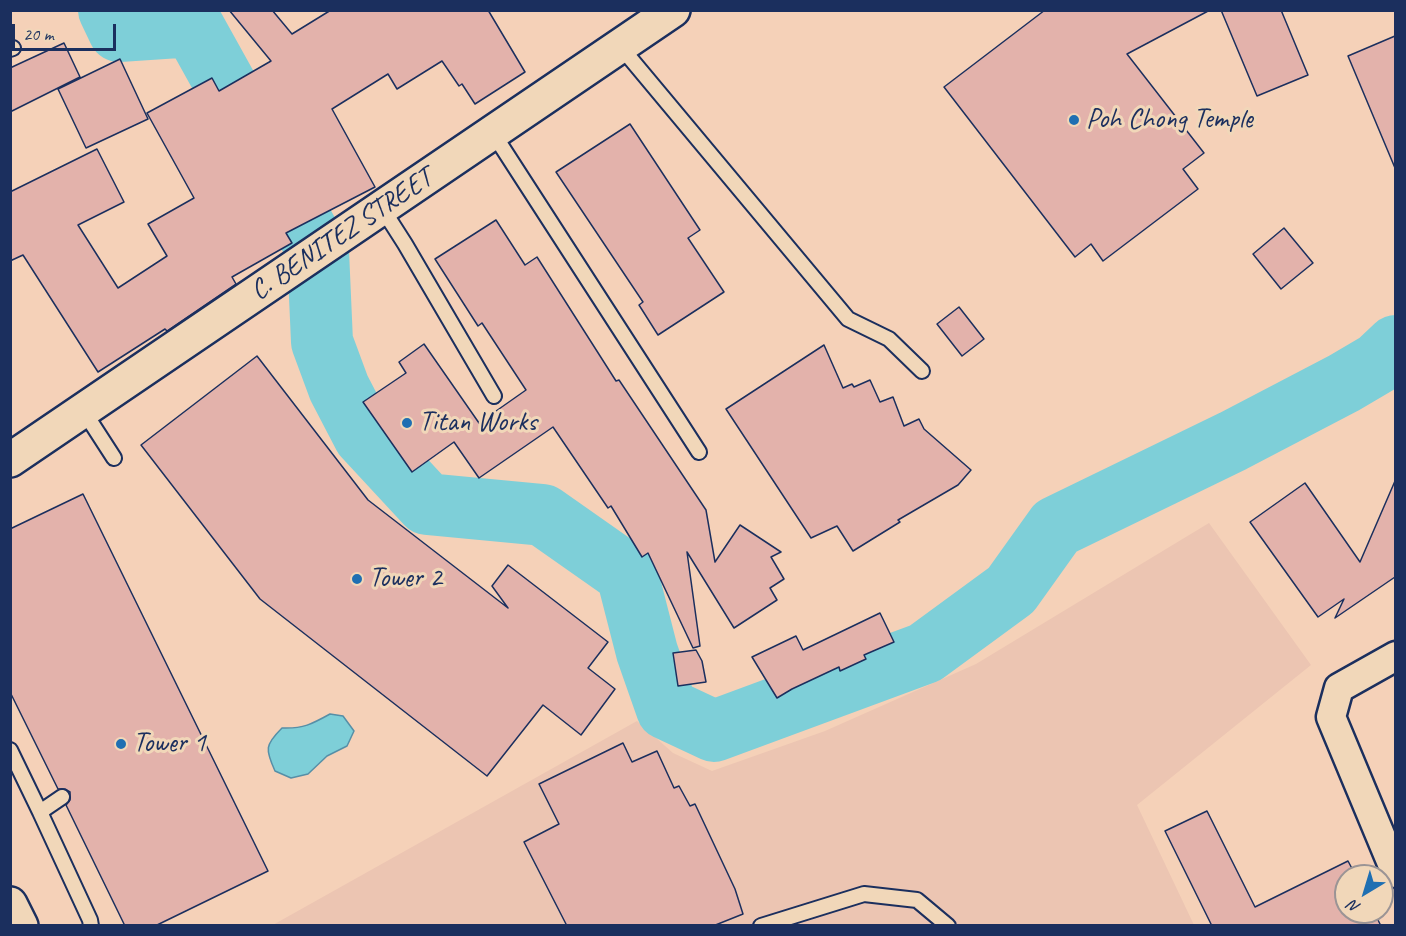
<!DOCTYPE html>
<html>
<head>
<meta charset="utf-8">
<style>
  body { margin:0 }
  #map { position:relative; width:1406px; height:936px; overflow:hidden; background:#f5d1b8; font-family:Caveat,sans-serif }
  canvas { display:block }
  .frame { position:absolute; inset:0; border:12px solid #1b2f5e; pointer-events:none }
  .north { position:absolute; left:1334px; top:864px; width:60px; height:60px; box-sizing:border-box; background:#f1d7b9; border:2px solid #9b9495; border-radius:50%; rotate:218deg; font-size:16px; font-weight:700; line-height:24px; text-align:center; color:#1b2f5e }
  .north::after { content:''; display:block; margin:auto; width:21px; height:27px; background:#1f6fb2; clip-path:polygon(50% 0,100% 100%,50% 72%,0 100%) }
  .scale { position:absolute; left:12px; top:24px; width:104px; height:27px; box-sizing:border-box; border:3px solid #1b2f5e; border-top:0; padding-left:8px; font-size:18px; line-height:21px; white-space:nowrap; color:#1b2f5e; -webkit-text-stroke:4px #f1d7b9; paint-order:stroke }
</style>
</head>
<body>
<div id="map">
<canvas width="1406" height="936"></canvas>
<div class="frame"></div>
<div class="north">N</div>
<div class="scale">20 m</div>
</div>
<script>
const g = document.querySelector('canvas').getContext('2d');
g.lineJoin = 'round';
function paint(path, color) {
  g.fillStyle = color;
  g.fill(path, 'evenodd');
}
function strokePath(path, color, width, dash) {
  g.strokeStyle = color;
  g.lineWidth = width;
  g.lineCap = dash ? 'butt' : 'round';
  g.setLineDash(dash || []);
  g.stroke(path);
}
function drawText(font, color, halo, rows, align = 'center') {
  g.font = font + ' Caveat,sans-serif';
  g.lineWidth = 6;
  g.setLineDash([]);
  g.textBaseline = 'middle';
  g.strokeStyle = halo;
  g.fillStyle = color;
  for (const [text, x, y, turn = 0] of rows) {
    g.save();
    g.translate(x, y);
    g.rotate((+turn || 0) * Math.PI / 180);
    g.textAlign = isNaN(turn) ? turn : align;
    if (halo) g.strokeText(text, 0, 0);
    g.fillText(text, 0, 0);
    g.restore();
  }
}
const built = new Path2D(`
  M1209 523 1311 665 1137 805 1194 925 271 926 637 721 673 753 712 771 825 731 976 664Z`);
const water = new Path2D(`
  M330 714 343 716 354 731 347 746 327 756 308 774 291 778 275 771C265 749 265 745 282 728 303 729 312 724 330 714Z`);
const river = new Path2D(`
  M109 10 119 31 193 26 318 251 322 342 339 388 364 436 427 504 543 515 627 574 647 652 667 709 714 731 925 653 1011 590 1056 527 1233 441 1344 383 1378 363 1396 346`);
const building = new Path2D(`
  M229 10H272L292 34 331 10H488L525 72 475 104 462 84 459 86 442 61 397 89 388 74 332 109 375 187 286 233 292 243 232 277 236 284 167 331 165 329 98 372 23 255 10 261V192L97 149 124 202 78 225 118 288 167 256 148 224 194 198 147 113 212 78 219 91 271 61Z
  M1045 10H1210L1127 54 1204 153 1183 169 1198 189 1103 261 1091 244 1075 257 944 87Z
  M1221 10H1281L1308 75 1257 96Z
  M1395 36V168L1348 56Z
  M64 43 80 77 10 112V68Z
  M120 59 148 119 86 148 58 89Z
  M630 124 700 230 688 238 724 292 658 335 639 305 643 302 556 172Z
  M496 220 525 265 537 257 616 381 619 380 706 510 715 562 740 525 781 552 771 557 784 579 770 588 777 600 734 628 687 552 700 646 693 648 648 553 642 557 611 506 608 508 553 427 479 478 454 442 412 472 363 402 406 373 399 362 424 344 479 423 526 390 482 323 478 326 435 259Z
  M1284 228 1313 263 1281 289 1253 254Z
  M959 307 984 339 962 356 937 324Z
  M824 345 843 388 852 384 854 387 870 380 880 402 893 397 904 426 919 419 924 429 971 470 958 485 898 520 900 522 853 551 837 526 811 538 726 409Z
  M257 356 368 500 508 608 492 586 508 565 608 642 588 668 615 689 581 735 543 705 487 776 260 599 141 445Z
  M1395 481V577L1335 618 1344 599 1318 617 1250 522 1305 483 1360 562Z
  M83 494 268 871 155 926H125L66 805 70 800V792L65 789H58L10 692V529Z
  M880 613 894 642 864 655 866 659 840 671 839 667 792 689 777 698 752 657 796 636 803 650Z
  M696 650 702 661 706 682 678 686 673 653Z
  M623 743 632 762 657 751 674 788 679 786 690 806 695 804 735 889 743 914 713 926H567L524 842 559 824 539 784Z
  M1207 811 1255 907 1348 861 1356 876H1346V912H1374L1381 926H1212L1165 831Z`);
const lane = new Path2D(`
  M620 46 848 319 889 339 922 371
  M10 49 13 48
  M493 133 699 452
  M382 208 405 244 494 396
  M83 410 114 458
  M10 750 40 812 62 797
  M40 812 90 920 91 926
  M761 926 864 894 917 900 948 926`);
const street = new Path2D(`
  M1396 656 1339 688 1331 717 1396 873`);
const secondary = new Path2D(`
  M10 460 673 10
  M10 904 21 926`);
const markers = [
  [1074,120,6,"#1f6fb2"],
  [407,423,6,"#1f6fb2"],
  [357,579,6,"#1f6fb2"],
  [121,744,6,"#1f6fb2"]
];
const poiNames = [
  ["Poh Chong Temple",1086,120],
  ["Titan Works",419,423],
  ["Tower 2",369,579],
  ["Tower 1",133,744]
];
const streetNames = [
  ["C. BENITEZ STREET",342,235,-34]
];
paint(built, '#ecc5b2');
paint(water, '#7ecfd8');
strokePath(water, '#568fa7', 1.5);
strokePath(river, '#7ecfd8', 62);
paint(building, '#e3b2ab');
strokePath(building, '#1b2f5e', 1.5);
strokePath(lane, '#1b2f5e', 18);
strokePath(street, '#1b2f5e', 33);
strokePath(secondary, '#1b2f5e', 38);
strokePath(lane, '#f1d7b9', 14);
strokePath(street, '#f1d7b9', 28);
strokePath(secondary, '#f1d7b9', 33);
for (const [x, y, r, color] of markers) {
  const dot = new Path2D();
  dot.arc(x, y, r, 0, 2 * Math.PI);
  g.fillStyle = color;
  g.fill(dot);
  strokePath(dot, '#f1d7b9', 2);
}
drawText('28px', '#1b2f5e', '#f1d7b9', poiNames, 'left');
drawText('28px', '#1b2f5e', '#f1d7b9', streetNames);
</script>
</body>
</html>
